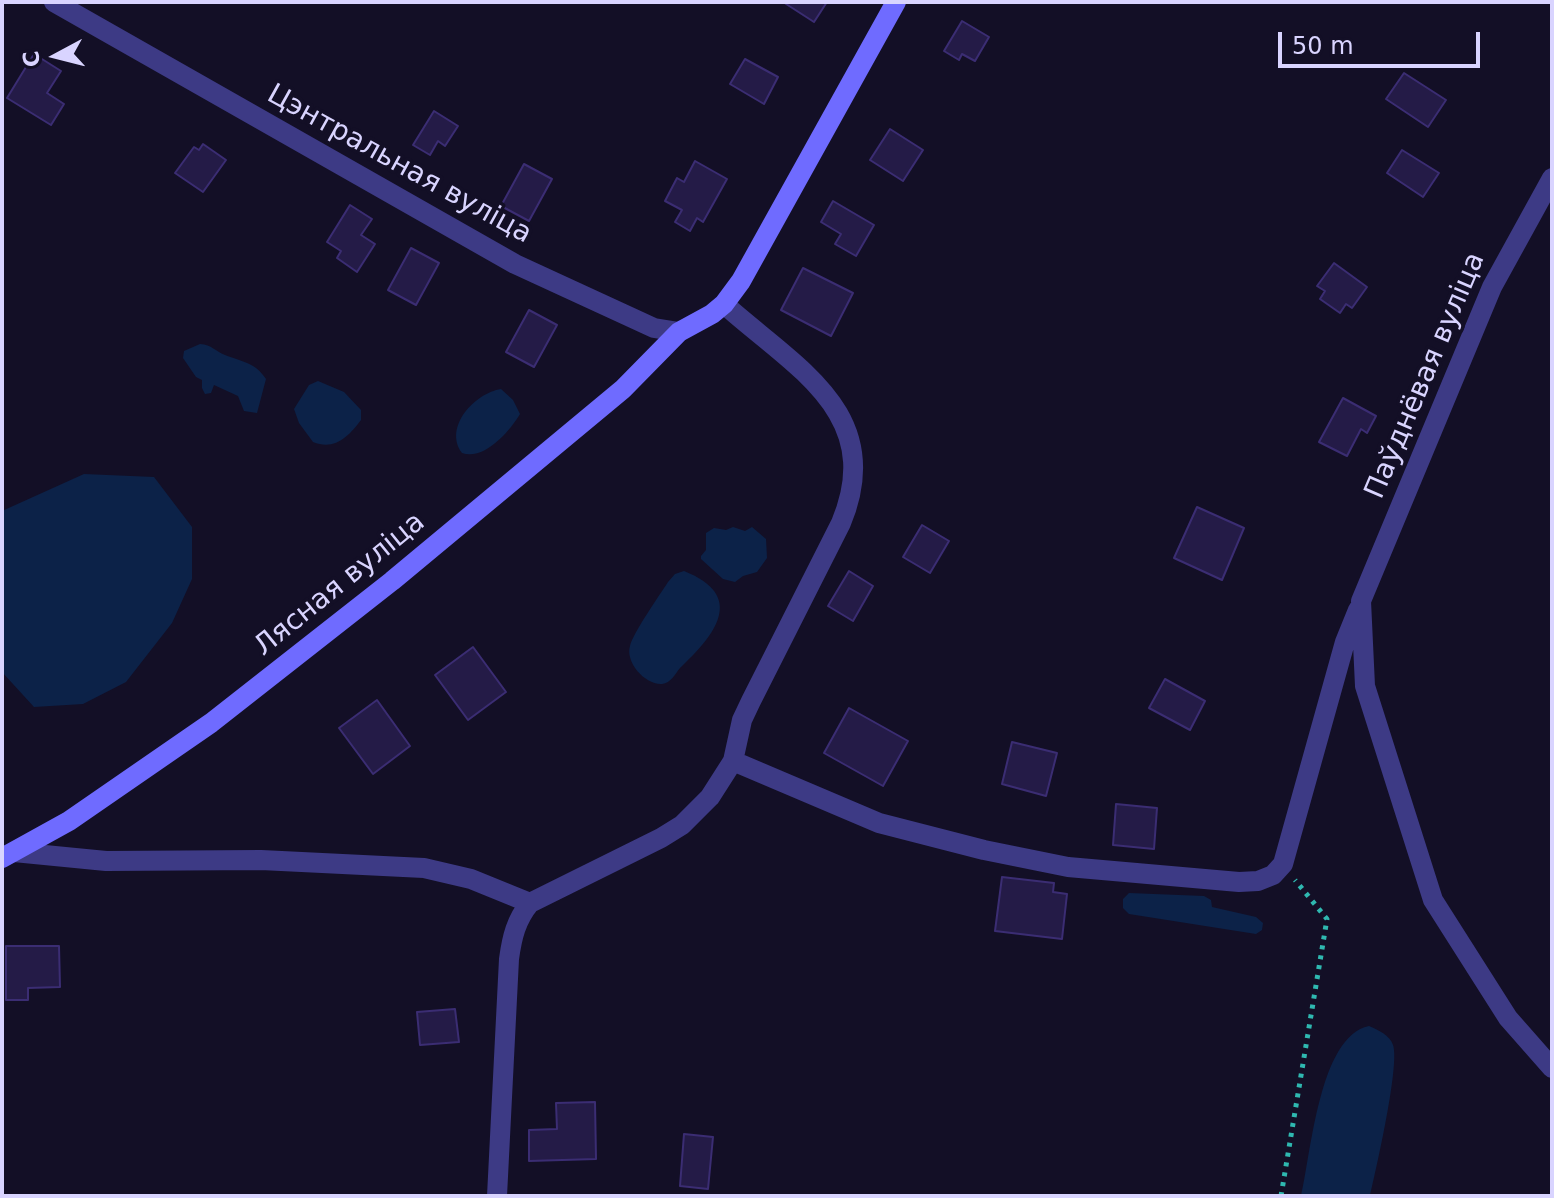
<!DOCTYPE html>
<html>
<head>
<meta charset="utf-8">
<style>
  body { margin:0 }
  #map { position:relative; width:1554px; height:1198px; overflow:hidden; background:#130f26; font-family:"DejaVu Sans",sans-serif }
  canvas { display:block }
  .frame { position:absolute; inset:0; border:4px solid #d9d4ff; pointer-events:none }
  .north { position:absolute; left:16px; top:16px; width:80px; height:80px; -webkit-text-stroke:6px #130f26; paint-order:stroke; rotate:263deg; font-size:22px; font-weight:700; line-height:32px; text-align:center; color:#d9d4ff }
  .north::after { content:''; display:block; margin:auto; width:28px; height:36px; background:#d9d4ff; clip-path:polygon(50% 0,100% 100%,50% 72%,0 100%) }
  .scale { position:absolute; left:1278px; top:32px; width:202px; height:36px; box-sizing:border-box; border:4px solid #d9d4ff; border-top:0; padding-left:10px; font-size:24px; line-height:28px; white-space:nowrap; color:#d9d4ff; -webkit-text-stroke:6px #130f26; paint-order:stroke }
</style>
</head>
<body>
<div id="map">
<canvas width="1554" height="1198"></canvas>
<div class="frame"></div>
<div class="north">С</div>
<div class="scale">50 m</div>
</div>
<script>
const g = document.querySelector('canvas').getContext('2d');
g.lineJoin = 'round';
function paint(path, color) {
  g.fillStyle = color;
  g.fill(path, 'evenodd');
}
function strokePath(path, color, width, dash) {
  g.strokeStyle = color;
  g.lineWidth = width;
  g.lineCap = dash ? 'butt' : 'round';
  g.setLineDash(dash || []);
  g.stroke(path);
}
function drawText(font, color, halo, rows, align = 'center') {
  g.font = font + ' "DejaVu Sans",sans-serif';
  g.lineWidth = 7;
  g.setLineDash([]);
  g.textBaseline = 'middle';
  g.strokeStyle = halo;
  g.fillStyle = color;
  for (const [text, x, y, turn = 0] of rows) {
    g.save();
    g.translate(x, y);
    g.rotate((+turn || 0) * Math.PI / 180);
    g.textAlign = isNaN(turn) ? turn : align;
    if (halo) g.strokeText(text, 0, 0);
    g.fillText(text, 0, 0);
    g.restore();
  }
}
const water = new Path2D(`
  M200 344C212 345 215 351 225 355 242 362 255 362 266 379L257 413 244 411 238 396 214 385 211 393 205 394 202 388V380L196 377 183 358 184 351Z
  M318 381 344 392 361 410V420C349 436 335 451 313 442L299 423 294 409 309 385Z
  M501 389 513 400 520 414C510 431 484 461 462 453 443 427 475 393 501 389Z
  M84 474 154 477 192 527V579L172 623 126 682 83 704 34 707 2 672V511Z
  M714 528 726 530 733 527 745 531 752 527 766 539 767 558 757 572 743 576 735 582 723 579 701 559V556L706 550V533Z
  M684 571C747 596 715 635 680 668 675 674 671 683 662 684 645 685 625 662 630 646 633 633 659 596 668 582L675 574Z
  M1129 893 1204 896 1211 900 1212 907 1256 917 1263 923 1262 930 1256 934 1129 914 1123 908V899Z
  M1369 1026C1378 1030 1390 1035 1393 1045 1400 1065 1376 1170 1370 1196H1301C1311 1155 1319 1036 1369 1026Z`);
const building = new Path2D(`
  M783 2H827L814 22Z
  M962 21 989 37 975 61 962 54 959 60 944 51Z
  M34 54 61 71 47 93 64 104 51 125 7 98Z
  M745 59 778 77 764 104 730 84Z
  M1404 73 1446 100 1428 127 1386 99Z
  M434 111 458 126 445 146 438 141 430 155 413 145Z
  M890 129 923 150 903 181 870 160Z
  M203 144 226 160 203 192 175 173 194 147 199 150Z
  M1402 150 1439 173 1423 197 1387 173Z
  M695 161 727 179 703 222 697 218 690 231 675 222 682 210 665 201 677 178 684 182Z
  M524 164 552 179 529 221 501 206Z
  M833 201 874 225 856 256 835 244 841 234 821 222Z
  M350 205 372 219 361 235 375 244 357 272 337 258 341 251 327 242Z
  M411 248 439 263 416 305 388 290Z
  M1334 263 1367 287 1352 308 1346 304 1340 313 1320 299 1325 291 1317 286Z
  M803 268 853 293 831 336 781 310Z
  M529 310 557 325 534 367 506 352Z
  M1343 398 1376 416 1367 433 1361 429 1347 456 1319 442Z
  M1197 507 1244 528 1222 580 1174 558Z
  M922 525 949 541 930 573 903 557Z
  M849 571 873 586 853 621 828 606Z
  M473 647 506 692 468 720 435 675Z
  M1165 679 1205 701 1190 730 1149 708Z
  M377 700 410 746 373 774 339 728Z
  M849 708 908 741 883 786 824 753Z
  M1012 742 1057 753 1046 796 1002 784Z
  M1116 804 1157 808 1154 849 1113 845Z
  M1002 877 1054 883 1053 892 1067 894 1062 939 995 931Z
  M6 946H59L60 987 28 988V1000H6Z
  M455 1009 459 1042 420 1045 417 1012Z
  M595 1102 596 1159 529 1161V1130L557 1129 556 1103Z
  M684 1134 713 1137 708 1189 680 1186Z`);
const path = new Path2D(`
  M1281 1196 1327 919 1295 880`);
const street = new Path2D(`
  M54 2 515 264 654 328 679 332
  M1552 178 1492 287 1361 601 1365 686 1433 900 1508 1018 1552 1068
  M733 761 879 823 984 850 1068 867 1239 882 1258 881 1273 875 1283 864 1345 642 1358 610
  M14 852 106 861 261 860 424 868 471 879 530 903
  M497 1196 509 959C512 937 516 920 530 903L661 838 682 825 710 797 733 761 742 720 751 701 841 523C887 413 794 367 724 304`);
const secondary = new Path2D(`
  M2 858 69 821 211 723 392 581 623 389 679 332 712 314 724 304 741 281 896 2`);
const streetNames = [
  ["Цэнтральная вуліца",399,165,29],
  ["Паўднёвая вуліца",1426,376,-67],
  ["Лясная вуліца",340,585,-39]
];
paint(water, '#0c2248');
paint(building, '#241b47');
strokePath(building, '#3b2d73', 2);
strokePath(path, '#2fb8b0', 5, [4, 6]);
strokePath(street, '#3d3a85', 20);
strokePath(secondary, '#6f6bff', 20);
drawText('28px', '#d9d4ff', '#130f26', streetNames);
</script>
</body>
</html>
